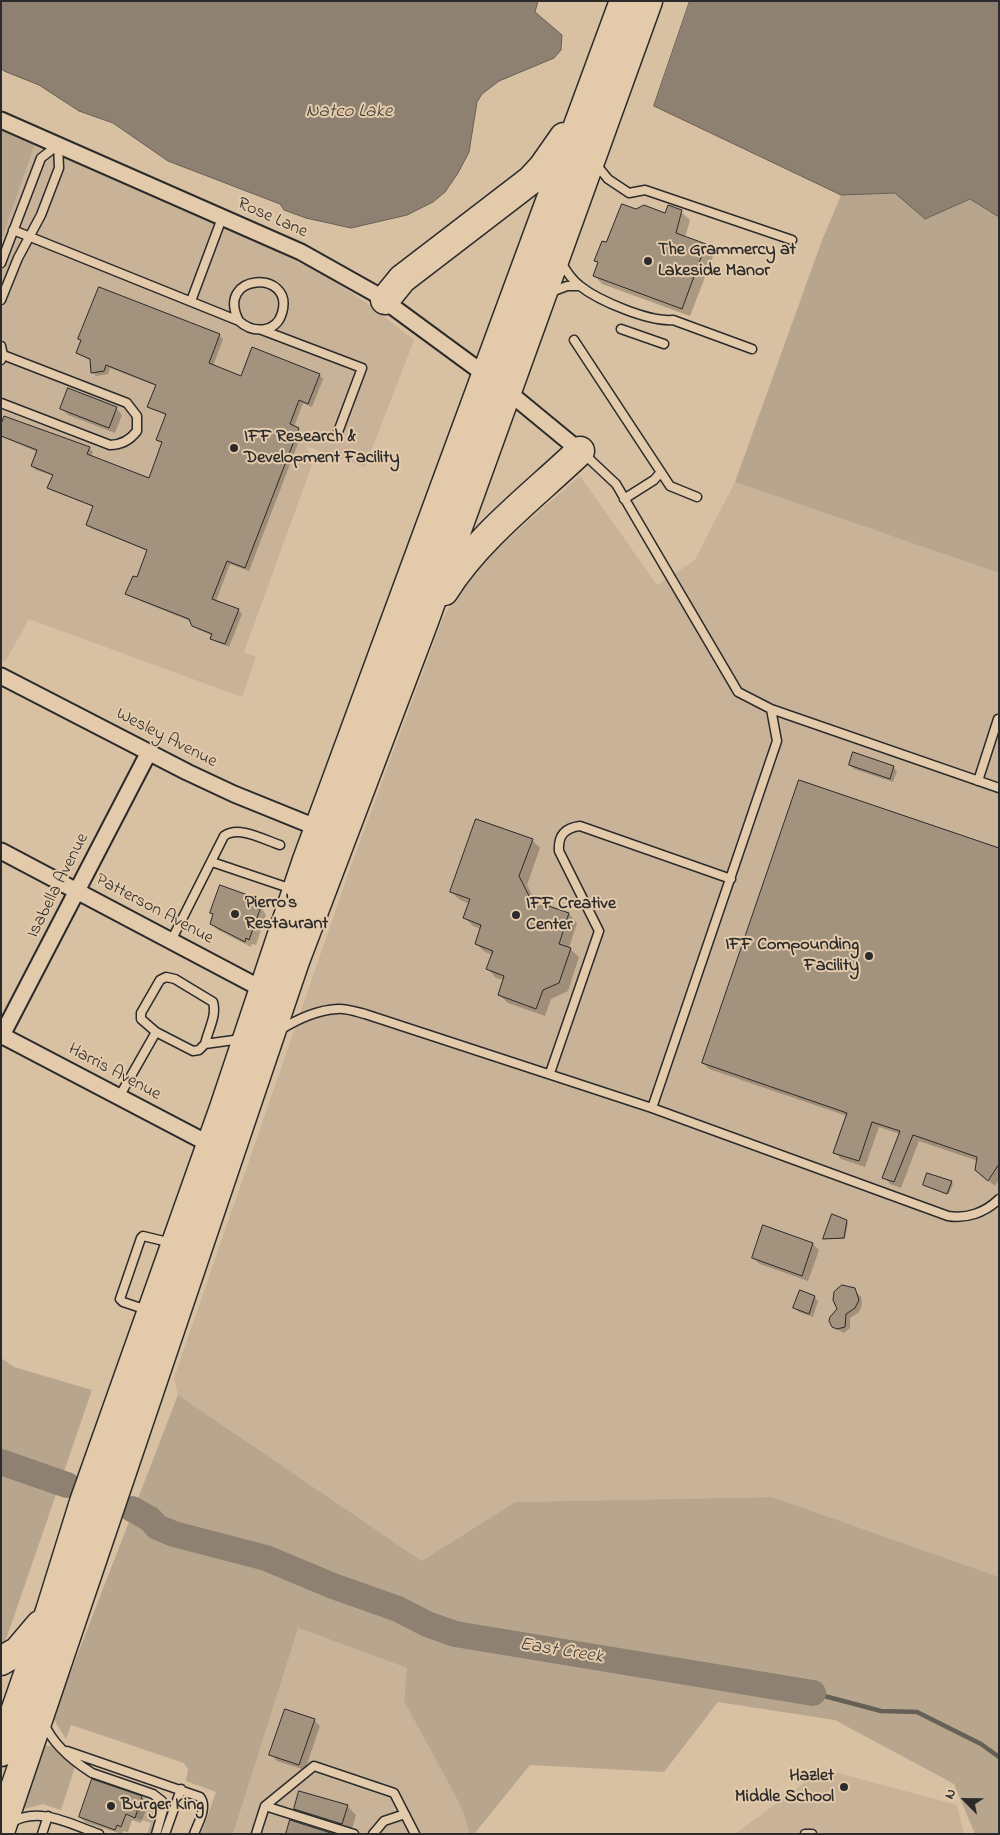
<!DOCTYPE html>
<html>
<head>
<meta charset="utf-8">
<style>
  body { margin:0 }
  #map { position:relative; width:1000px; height:1835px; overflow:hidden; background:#d8c0a3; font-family:"Indie Flower",sans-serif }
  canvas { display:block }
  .frame { position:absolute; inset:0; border:2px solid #2b2b2b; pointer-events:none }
  .north { position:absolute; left:940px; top:1775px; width:50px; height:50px; -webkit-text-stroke:4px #e3caab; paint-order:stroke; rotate:293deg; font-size:14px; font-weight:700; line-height:20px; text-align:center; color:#2b2b2b }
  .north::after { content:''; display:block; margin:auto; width:18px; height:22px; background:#2b2b2b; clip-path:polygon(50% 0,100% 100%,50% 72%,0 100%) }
</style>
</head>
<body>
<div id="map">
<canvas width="1000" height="1835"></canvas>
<div class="frame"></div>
<div class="north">N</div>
</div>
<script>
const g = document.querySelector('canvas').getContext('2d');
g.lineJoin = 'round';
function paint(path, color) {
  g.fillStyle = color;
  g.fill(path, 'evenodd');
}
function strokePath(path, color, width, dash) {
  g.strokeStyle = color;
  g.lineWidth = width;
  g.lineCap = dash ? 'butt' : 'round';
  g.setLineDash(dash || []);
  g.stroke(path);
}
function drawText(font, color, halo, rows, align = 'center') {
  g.font = font + ' "Indie Flower",sans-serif';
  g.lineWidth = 4;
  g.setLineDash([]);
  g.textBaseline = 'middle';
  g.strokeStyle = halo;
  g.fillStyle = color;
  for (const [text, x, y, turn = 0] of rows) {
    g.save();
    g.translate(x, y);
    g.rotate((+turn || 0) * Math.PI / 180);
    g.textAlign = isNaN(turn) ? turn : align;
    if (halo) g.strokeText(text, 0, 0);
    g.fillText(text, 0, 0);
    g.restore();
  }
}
const built = new Path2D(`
  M35 144 280 253 327 276 364 301 414 340 365 467 306 446 313 462 244 652 256 657 242 697 29 619 5 662 1 660V241Z
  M580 476 657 585 695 560 735 482 999 573V1577L772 1497 515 1502 422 1561 178 1395 174 1378 352 863 443 618 471 571Z
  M297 1628 407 1668 404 1701 455 1795 465 1816 469 1834H233Z
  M823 1769 957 1805 964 1834H735Z`);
const green = new Path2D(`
  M1 129 35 144 1 241Z
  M896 193 925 219 970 199 999 217V573L735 482 821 243 841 195Z
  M1 1358 14 1367 92 1390 1 1654Z
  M178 1395 422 1561 515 1502 772 1497 999 1577V1834H975L954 1784 835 1720 718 1702 664 1772 530 1765 474 1834H469L465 1816 455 1795 404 1701 407 1668 298 1628 233 1834H201L216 1792 186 1781 188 1769 184 1763 71 1725 66 1739 53 1718Z
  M45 1746H51L75 1767 61 1810 43 1804 24 1809 23 1808 42 1748Z
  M143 1795C166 1803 157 1816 151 1834H147L151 1823 135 1818Z`);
const water = new Path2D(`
  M1 1H538L535 12 562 35 561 50 554 58 499 81 482 94 477 102 469 152 458 173 445 192 433 202 407 215 351 228 306 218 284 210 280 204 168 161 113 123 79 111 39 85 4 71 1 68Z
  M690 1H999V217L970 199 925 219 895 193 841 195 654 106Z`);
const shadow = new Path2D(`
  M636 210 666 215 681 212 690 220 685 238 705 245 714 254 690 316 602 284 594 275 599 263 596 261 607 244Z
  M219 336 223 339 213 366 242 377 319 375 323 379 312 407 303 403 294 427 302 433 249 571 230 564 216 601 238 610 242 614 229 647 216 642 212 638 213 636 197 629 192 622 131 597 127 594 137 579 148 551 91 528 87 524 94 507 53 491 49 488 54 476 36 470 32 466 37 452 1 436V428L89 448 93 452 91 457 150 480 162 443 158 440 167 416 148 406 156 386 110 368 108 374 96 376 92 372 91 361 77 353Z
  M61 408H116L122 415 115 433 68 415Z
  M850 765 893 767 897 771 893 782 854 769Z
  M532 840 540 848 527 885 536 903 569 914 577 923 569 948 579 957 568 991 551 999 545 1016 508 1003 499 995 504 980 496 978 488 969 493 955 485 952 476 944 481 929 473 926 465 918 470 904 460 900 451 892Z
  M999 850V1179L995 1186 983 1176 978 1161 919 1141 901 1188 890 1184 884 1177 900 1134 879 1127 865 1167 841 1159 835 1152 847 1116 709 1069 703 1063Z
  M256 899 266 915 256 945 252 944 251 947 218 930 211 923 214 915 212 913Z
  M951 1182 953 1184 949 1194 924 1185Z
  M846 1221 848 1223 845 1239H825Z
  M813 1244 819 1250 808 1281 760 1264 753 1258Z
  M842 1287H850L857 1293 861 1297 862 1305 859 1312 850 1318V1328L844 1333 835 1328Z
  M814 1297 818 1301 813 1317 799 1312 795 1308Z
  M314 1720 320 1726 305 1770 277 1761 271 1754Z
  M93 1781 142 1797 148 1804 141 1823 132 1820 128 1832 123 1831 122 1834 86 1823 80 1817Z
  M347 1806 356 1815 351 1832 304 1817 295 1809Z`);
const stream = new Path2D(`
  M813 1693 881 1711 917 1712 981 1744 999 1757`);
const river = new Path2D(`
  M1 1462 67 1485
  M132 1509 150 1519 157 1527 174 1534 266 1558 333 1586 398 1609 427 1624 455 1634 813 1693`);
const building = new Path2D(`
  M622 204 636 209 644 205 665 213 668 205 682 210 676 233 706 244 682 309 593 276 598 262 594 261 602 241 606 242Z
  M99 287 220 334 209 363 241 376 252 347 320 374 308 404 299 400 290 424 299 428 245 568 227 561 212 599 239 609 225 644 210 639 212 634 192 626 189 619 125 594 133 576 137 577 147 550 86 525 93 506 47 488 53 475 31 466 37 450 1 436V424L4 416 90 447 87 454 149 478 162 442 156 440 166 414 147 407 156 385 106 365 104 371 91 373 90 359 76 353 81 340 78 339Z
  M68 388 117 407 109 428 60 409Z
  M853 752 894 766 890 779 849 765Z
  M799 780 999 848V1164L988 1181 975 1170 977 1157 913 1135 894 1182 882 1178 900 1131 872 1122 859 1161 833 1153 847 1113 702 1063Z
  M476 819 533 839 519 876 531 900 569 913 559 944 571 948 559 983 543 990 536 1009 498 995 504 976 486 969 493 951 475 944 481 925 463 918 470 899 450 892Z
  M220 885 256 898 254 905 261 907 249 940 246 938 245 942 210 924 213 914 210 913Z
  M927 1173 952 1181 947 1194 923 1185Z
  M832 1214 847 1220 844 1238 823 1239Z
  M763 1225 813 1243 802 1276 752 1258Z
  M842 1285 855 1288 859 1300 855 1308 846 1314 845 1327 837 1329 832 1327 829 1321 830 1317 837 1309 833 1300 834 1292Z
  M800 1290 815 1296 809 1314 793 1308Z
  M285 1709 315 1719 299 1765 269 1755Z
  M92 1779 142 1796 135 1818 126 1814 121 1827 117 1825 115 1830 79 1817Z
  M299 1791 348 1805 342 1824 294 1809Z
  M290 1820 334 1834H286Z`);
const lane = new Path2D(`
  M595 163 608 179 629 193 645 190 792 240
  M13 230 239 321C252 333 276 334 282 313 295 269 214 273 239 321
  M561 262C566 271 572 280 580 286 599 301 649 322 673 320L752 349
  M1 263 41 158 58 145
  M551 292 567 286H580
  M1 300 18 258 41 215 59 168 58 145
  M191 301 222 218
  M621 329 664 344
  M262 330 362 368 338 432
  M574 340 670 486 697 497
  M1 346 3 355 1 360
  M1 403 110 445C122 445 130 440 137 431V416L127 403 3 355
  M584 454 616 484 738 692 771 709 777 741 652 1108
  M624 499 654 480 661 472
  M771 709 999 788
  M978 781 998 719
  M212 862 292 889
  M171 941 224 836C239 825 264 840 280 845
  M280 1030C296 1020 318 1010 337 1009 346 1008 357 1012 365 1014L652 1108 948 1216C966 1219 985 1213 999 1199
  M205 1044C208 1030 217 1016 213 1002L175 979 166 977 160 980 141 1013V1019L156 1032 193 1051 199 1050 205 1044 241 1039
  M550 1073 599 931 559 851C558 836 564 828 580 826L731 879
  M119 1097 156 1032
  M147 1310 123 1302 120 1299 141 1238 143 1236 172 1243
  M44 1723C53 1745 73 1761 92 1773L153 1794 162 1801 163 1810 156 1834
  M67 1751 200 1797C208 1807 198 1823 194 1834
  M265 1806 354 1834
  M11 1823C38 1805 72 1825 99 1834
  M42 1834 48 1816
  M165 1834 181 1789
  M256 1834 265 1806 314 1766 394 1793 415 1834
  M373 1834 384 1821 405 1814
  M805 1834H812`);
const street = new Path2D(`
  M1 120 301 252 374 293 506 390 580 451
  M1 676 187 772 234 794 318 828
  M1 851 262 989
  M1 1035 209 1144
  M1 1037 149 752`);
const highway = new Path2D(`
  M385 300 402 279 531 180 543 167 564 137
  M444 591C477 538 535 494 580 451
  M1 1661 18 1651 40 1625
  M1 1752 50 1611 84 1502 224 1108 307 860 624 1
  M1 1829 295 961 423 624 648 1`);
const markers = [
  [648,261,5,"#2b2b2b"],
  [234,448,5,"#2b2b2b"],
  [235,914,5,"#2b2b2b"],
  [516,915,5,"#2b2b2b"],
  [869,956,5,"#2b2b2b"],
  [844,1787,5,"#2b2b2b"],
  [111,1806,5,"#2b2b2b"]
];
const streetNames = [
  ["Rose Lane",272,219,24],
  ["Wesley Avenue",166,739,27],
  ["Isabella Avenue",59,886,-63],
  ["Patterson Avenue",154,910,28],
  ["Harris Avenue",114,1073,28]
];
const poiNames = [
  ["The Grammercy at",658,251],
  ["Lakeside Manor",658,272],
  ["IFF Research &",244,438],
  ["Development Facility",244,459],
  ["Pierro's",245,904],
  ["Restaurant",245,925],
  ["IFF Creative",526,905],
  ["Center",526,926],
  ["IFF Compounding",859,946,"right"],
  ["Facility",859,967,"right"],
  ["Hazlet",834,1777,"right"],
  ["Middle School",834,1798,"right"],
  ["Burger King",121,1806]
];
const waterNames = [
  ["Natco Lake",349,113],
  ["East Creek",561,1652,9]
];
paint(built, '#c8b298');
paint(green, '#b8a58d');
paint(water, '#8e8171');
strokePath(water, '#665f55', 1);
paint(shadow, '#0003');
strokePath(stream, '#665f55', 4.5);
strokePath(river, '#8e8171', 26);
paint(building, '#a2927e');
strokePath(building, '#2b2b2b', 1);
strokePath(lane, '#2b2b2b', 11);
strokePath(street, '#2b2b2b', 19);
strokePath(highway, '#2b2b2b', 31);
strokePath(lane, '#e3caab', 8);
strokePath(street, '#e3caab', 15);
strokePath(highway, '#e3caab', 28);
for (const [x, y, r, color] of markers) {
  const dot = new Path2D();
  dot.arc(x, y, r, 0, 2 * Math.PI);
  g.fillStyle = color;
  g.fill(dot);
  strokePath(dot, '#e3caab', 2);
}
drawText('18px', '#2b2b2b', '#e3caab', streetNames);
drawText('bold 18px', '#2b2b2b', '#e3caab', poiNames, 'left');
drawText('italic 19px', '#44403c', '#e3caab', waterNames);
</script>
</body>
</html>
